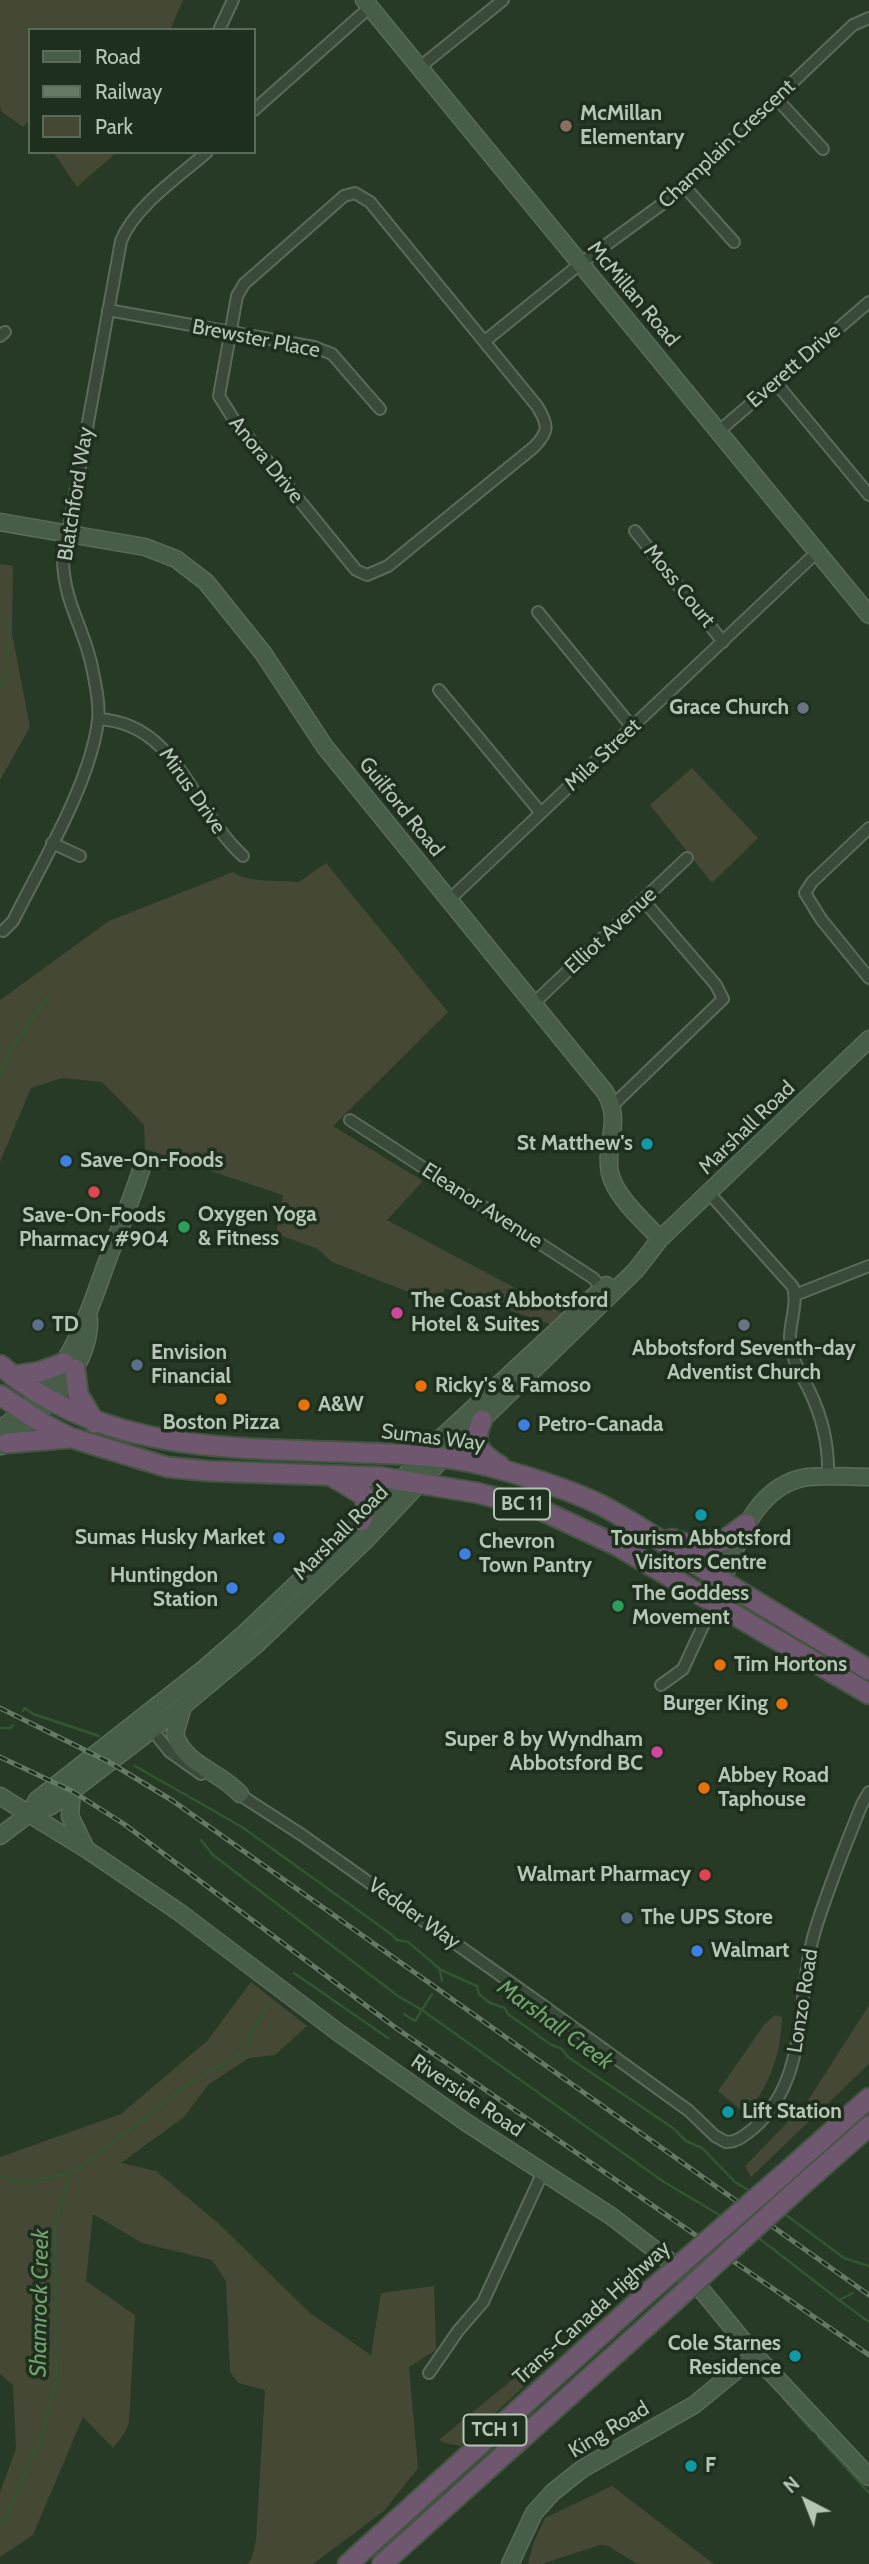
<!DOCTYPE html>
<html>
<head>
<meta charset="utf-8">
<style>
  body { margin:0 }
  #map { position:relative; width:869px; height:2564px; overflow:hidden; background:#273a25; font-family:Cabin,sans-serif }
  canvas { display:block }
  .legend { position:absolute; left:28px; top:28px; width:228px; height:126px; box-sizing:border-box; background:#1f2f1e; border:2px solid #5b6b5a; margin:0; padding:9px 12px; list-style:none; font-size:21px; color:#b5c6b4 }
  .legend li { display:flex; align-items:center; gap:14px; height:35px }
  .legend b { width:35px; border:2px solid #5b6b5a }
  .north { position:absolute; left:771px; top:2466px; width:70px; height:70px; -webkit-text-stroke:5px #1f2f1e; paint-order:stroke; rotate:318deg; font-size:19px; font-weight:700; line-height:28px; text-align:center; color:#b5c6b4 }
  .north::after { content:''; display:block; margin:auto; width:24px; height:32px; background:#b5c6b4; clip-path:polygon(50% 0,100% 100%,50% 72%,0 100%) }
</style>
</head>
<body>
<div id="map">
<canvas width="869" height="2564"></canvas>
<ul class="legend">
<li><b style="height:9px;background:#485d47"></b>Road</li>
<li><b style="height:9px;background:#657a64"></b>Railway</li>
<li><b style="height:19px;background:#444834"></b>Park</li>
</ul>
<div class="north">N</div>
</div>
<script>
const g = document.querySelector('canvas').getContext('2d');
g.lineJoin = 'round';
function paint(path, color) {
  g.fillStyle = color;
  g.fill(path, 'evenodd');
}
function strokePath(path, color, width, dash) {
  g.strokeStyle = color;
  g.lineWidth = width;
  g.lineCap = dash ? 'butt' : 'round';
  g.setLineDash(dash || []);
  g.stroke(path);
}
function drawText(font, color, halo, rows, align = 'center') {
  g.font = font + ' Cabin,sans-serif';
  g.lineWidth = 7;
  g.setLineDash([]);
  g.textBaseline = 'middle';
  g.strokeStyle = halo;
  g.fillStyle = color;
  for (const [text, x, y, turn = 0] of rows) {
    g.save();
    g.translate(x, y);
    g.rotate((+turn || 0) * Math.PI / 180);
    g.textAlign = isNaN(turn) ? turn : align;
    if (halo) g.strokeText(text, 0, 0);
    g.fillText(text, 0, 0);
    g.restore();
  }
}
const green = new Path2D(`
  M0 0H183L170 30H30V119L23 127 2 112 0 107Z
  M53 152H117L77 187Z
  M0 564 13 566 12 633 30 727 0 780Z
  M692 768 758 838 712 883 650 805Z
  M326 863 448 1012 333 1126 423 1181 387 1220 564 1314 552 1325 445 1288 439 1304 332 1262 318 1249 276 1234 283 1195 145 1149 144 1125 102 1082 62 1078 31 1088 0 1162V1000L109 921 233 872C246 883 281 880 299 882Z
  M251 1982 307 2026 275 2055 249 2058 209 2084 184 2117 121 2163 156 2171 218 2223 310 2313 371 2355 381 2293 434 2286 436 2350 409 2367 418 2468 384 2511 313 2564H247L252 2558 256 2539 265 2390 238 2383 230 2372 226 2281 212 2260 142 2243 93 2214 86 2281 135 2315 129 2422 124 2434 113 2448 83 2417 33 2535 0 2557V2492L16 2449 13 2385 0 2374V2157L121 2114 207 2041Z
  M869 2005V2064L751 2177 745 2166 807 2102Z
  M775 2015 782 2017C781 2051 771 2085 748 2110H741L718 2091 764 2025Z
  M541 2356 548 2364 460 2446 441 2442 440 2439Z
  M612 2486 714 2564H637L608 2546 600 2545 542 2564H528L533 2544 545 2518Z`);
const stream = new Path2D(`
  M0 686 8 667 9 621
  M0 1074 10 1051 49 995
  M23 1711 25 1708 33 1714 99 1736
  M0 1728H10L13 1725
  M135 1766 242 1827 391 1934 397 1940 408 1942 441 1970 477 1986 479 1994 490 2003 505 2008 508 2014 550 2044 562 2049 568 2057 673 2128 686 2141 702 2148 735 2182 750 2191
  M201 1840 213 1855 398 1996 422 2010 664 2182 723 2217
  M440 1971 442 1981
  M294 1973 388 2038
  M404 2014 415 2021 432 1994
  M0 2176 21 2183 74 2172 194 2080 242 2053 269 2002
  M782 2212 844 2258 869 2266
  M756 2236 839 2300 853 2293
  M839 2300 869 2322
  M752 2365 777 2391
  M783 2398 812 2431
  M818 2437 869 2493
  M0 2525 6 2518 43 2432 57 2376 55 2226 69 2175`);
const street = new Path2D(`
  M219 30 233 0
  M420 67 503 0
  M776 98 823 149
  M254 110 370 7
  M684 186 734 242
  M355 193 370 202 537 406C548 424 550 431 534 447L388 566 367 575 356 570 234 420 219 396 237 296 244 284 344 196Z
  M108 310 314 347 332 354 380 409
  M0 336 5 332
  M485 341 580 264 673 196 853 25 869 18
  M776 383 869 495
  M719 431 869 302
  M635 531 723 642
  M538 612 632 727
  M439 690 541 813
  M98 719C178 723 191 809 243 856
  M869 828 812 882 805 893 821 919 869 978
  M52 843 80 856
  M449 900 817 552
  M3 931 13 921C41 865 91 782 98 720 100 705 96 687 93 672 86 630 64 605 63 560L121 241C134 207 180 176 207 152
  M534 1003 687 858
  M613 1105 723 999 716 985 644 901
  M350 1120 593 1278 606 1292
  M709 1193 793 1287C799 1309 785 1330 792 1352 795 1366 804 1379 810 1392 823 1419 829 1448 828 1477
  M795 1295 869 1266
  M661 1685 683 1669 714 1602
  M149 1726 170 1752 201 1774
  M234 1791 302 1835 534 1999 689 2111 715 2136 726 2142C738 2142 745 2135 754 2128 810 2077 795 2001 814 1934 827 1890 845 1847 862 1804L869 1792
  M429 2373 458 2331 483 2302 543 2172`);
const secondary = new Path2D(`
  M364 0 869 615
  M0 522 145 547 176 559 206 582 263 653 325 747 605 1092C623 1121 604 1144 610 1173 616 1198 644 1221 660 1239
  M0 1429C62 1387 81 1335 105 1267 118 1232 133 1197 144 1161
  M2 1446C10 1441 16 1434 23 1427 54 1399 90 1364 89 1319
  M714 1602C734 1557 749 1485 808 1477 828 1475 850 1477 869 1477
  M183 1706 175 1734C184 1765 220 1771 240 1794
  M72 1791 70 1816 85 1847
  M0 1796 86 1849 179 1912 339 2033 467 2123 611 2216 667 2259 704 2293 755 2355 869 2477
  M29 1814 37 1800 205 1668 245 1633 349 1534 441 1438 606 1285
  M0 1836 29 1814 51 1806 72 1791 183 1706 256 1645 365 1541 443 1458 636 1270 660 1239 869 1039
  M510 2564 534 2513 553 2492 582 2469 694 2405 755 2355`);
const highway = new Path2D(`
  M0 1365C106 1457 241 1447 372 1453 411 1455 450 1456 488 1466 526 1476 567 1488 603 1506 645 1528 684 1557 724 1582 772 1611 821 1641 869 1670
  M75 1369 78 1394 95 1423
  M13 1376 39 1372 64 1363
  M0 1395 42 1423 69 1437 167 1467 208 1471 380 1477 478 1493 539 1509 618 1546 869 1694
  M482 1420C472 1444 478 1452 500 1466
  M7 1443 68 1438
  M335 1478 365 1496 366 1509 361 1521
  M672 1539C710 1553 715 1547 746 1524
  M784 2174 869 2098
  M801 2186 869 2126
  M348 2564 643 2297
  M382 2564 657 2317`);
const rail = new Path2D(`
  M0 1708 109 1762 173 1801 869 2295
  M0 1757 72 1791 124 1824 396 2028 869 2355`);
const highwayBridge = new Path2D(`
  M643 2297 784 2174
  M657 2317 801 2186`);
const markers = [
  [566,126,7,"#8d6e63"],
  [803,708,7,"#6b7280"],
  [647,1144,7,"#0f9aa8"],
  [66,1161,7,"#3f7fe0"],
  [94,1192,7,"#e0444e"],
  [184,1227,7,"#2e9e5b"],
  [397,1313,7,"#d1479c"],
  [38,1325,7,"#5c6f8a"],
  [744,1325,7,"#6b7280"],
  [137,1365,7,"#5c6f8a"],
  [421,1386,7,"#e8710a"],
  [221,1399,7,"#e8710a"],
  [304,1405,7,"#e8710a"],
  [524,1425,7,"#3f7fe0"],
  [701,1515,7,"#0f9aa8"],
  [279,1538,7,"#3f7fe0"],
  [465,1554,7,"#3f7fe0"],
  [232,1588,7,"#3f7fe0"],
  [618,1606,7,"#2e9e5b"],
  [720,1665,7,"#e8710a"],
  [782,1704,7,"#e8710a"],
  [657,1752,7,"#d1479c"],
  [704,1788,7,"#e8710a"],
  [705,1875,7,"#e0444e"],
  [627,1918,7,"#5c6f8a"],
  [697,1951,7,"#3f7fe0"],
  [728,2112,7,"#0f9aa8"],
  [795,2356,7,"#0f9aa8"],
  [691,2466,7,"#0f9aa8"]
];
const shields = [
  [522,1504,56],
  [495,2430,63]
];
const shieldNames = [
  ["BC 11",522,1504],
  ["TCH 1",495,2430]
];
const poiNames = [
  ["McMillan",580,114],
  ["Elementary",580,138],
  ["Grace Church",789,708,"right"],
  ["St Matthew's",633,1144,"right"],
  ["Save-On-Foods",80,1161],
  ["Oxygen Yoga",198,1215],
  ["& Fitness",198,1239],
  ["Save-On-Foods",94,1216,"center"],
  ["Pharmacy #904",94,1240,"center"],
  ["The Coast Abbotsford",411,1301],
  ["Hotel & Suites",411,1325],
  ["TD",52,1325],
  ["Abbotsford Seventh-day",744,1349,"center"],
  ["Adventist Church",744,1373,"center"],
  ["Envision",151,1353],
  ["Financial",151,1377],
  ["Ricky's & Famoso",435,1386],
  ["A&W",318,1405],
  ["Boston Pizza",221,1423,"center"],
  ["Petro-Canada",538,1425],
  ["Sumas Husky Market",265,1538,"right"],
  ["Tourism Abbotsford",701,1539,"center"],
  ["Visitors Centre",701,1563,"center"],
  ["Chevron",479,1542],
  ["Town Pantry",479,1566],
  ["Huntingdon",218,1576,"right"],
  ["Station",218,1600,"right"],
  ["The Goddess",632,1594],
  ["Movement",632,1618],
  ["Tim Hortons",734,1665],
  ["Burger King",768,1704,"right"],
  ["Super 8 by Wyndham",643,1740,"right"],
  ["Abbotsford BC",643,1764,"right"],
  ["Abbey Road",718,1776],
  ["Taphouse",718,1800],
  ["Walmart Pharmacy",691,1875,"right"],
  ["The UPS Store",641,1918],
  ["Walmart",711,1951],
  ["Lift Station",742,2112],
  ["Cole Starnes",781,2344,"right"],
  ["Residence",781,2368,"right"],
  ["F",705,2466]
];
const streetNames = [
  ["Champlain Crescent",727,144,-43],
  ["McMillan Road",633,294,50],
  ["Brewster Place",256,339,11],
  ["Everett Drive",794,366,-41],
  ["Anora Drive",266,460,51],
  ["Blatchford Way",76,494,-81],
  ["Moss Court",679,586,51],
  ["Mila Street",603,755,-43],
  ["Mirus Drive",192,791,55],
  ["Guilford Road",401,807,51],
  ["Elliot Avenue",611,931,-43],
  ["Marshall Road",747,1128,-44],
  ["Eleanor Avenue",482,1206,33],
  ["Sumas Way",433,1438,7],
  ["Marshall Road",341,1533,-45],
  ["Vedder Way",414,1914,35],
  ["Lonzo Road",803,2001,-81],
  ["Riverside Road",467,2096,34],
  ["Trans-Canada Highway",592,2313,-42],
  ["King Road",609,2430,-31]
];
const waterNames = [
  ["Marshall Creek",555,2025,36],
  ["Shamrock Creek",40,2303,-89]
];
paint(green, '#444834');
strokePath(stream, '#345532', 2.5);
strokePath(street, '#5a6b59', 14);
strokePath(secondary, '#5a6b59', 19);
strokePath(highway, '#455544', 23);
strokePath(street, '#3a4a39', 10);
strokePath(secondary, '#485d47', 16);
strokePath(highway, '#6f576f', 19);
strokePath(rail, '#657a64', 5);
strokePath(rail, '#1f2f1e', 2.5, [8]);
strokePath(highwayBridge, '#455544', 23, []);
strokePath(highwayBridge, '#6f576f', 19);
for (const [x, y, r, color] of markers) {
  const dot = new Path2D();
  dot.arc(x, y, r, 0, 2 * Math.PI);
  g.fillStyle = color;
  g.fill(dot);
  strokePath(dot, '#1f2f1e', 2.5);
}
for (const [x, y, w] of shields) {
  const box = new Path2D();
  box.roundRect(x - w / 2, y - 15.5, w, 31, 5);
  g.fillStyle = '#1f2f1e';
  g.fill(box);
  strokePath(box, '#b5c6b4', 2);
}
drawText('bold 19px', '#b5c6b4', null, shieldNames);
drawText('bold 21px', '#b5c6b4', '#1f2f1e', poiNames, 'left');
drawText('21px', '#b5c6b4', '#1f2f1e', streetNames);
drawText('italic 23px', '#74a171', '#1f2f1e', waterNames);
</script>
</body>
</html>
